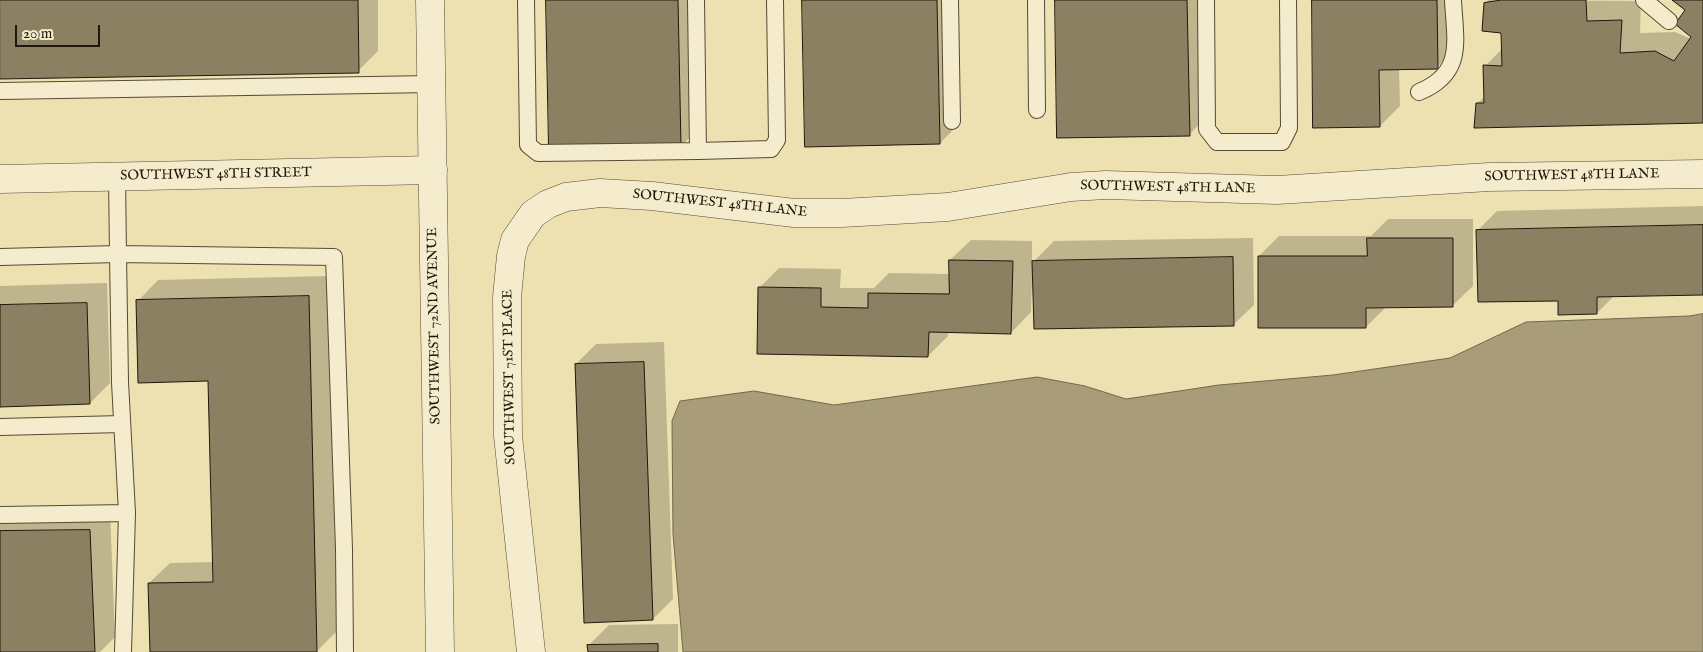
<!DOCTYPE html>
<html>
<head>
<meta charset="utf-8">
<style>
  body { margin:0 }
  #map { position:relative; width:1703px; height:652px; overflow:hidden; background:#eee1b1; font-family:"IM FELL English",serif }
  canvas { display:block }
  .scale { position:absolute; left:15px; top:25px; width:85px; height:22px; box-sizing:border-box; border:2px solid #20170c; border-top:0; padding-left:6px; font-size:15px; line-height:18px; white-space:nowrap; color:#20170c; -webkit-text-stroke:4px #f4eccc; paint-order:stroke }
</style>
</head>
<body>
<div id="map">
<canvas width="1703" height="652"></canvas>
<div class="scale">20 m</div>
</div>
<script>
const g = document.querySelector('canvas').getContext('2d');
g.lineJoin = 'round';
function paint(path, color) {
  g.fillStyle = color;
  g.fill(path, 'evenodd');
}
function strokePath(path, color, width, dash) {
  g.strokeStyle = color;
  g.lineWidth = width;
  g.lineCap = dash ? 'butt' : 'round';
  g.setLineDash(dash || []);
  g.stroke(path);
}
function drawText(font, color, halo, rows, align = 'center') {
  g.font = font + ' "IM FELL English",serif';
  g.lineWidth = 4;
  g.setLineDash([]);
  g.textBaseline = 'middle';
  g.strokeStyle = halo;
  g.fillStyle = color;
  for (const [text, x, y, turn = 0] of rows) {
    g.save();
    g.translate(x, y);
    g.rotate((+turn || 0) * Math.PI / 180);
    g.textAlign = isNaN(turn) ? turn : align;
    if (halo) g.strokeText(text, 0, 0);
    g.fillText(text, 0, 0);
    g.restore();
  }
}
const water = new Path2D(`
  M1703 314V652H683L673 534 672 421 680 401 754 391 834 405 1037 377 1085 386 1126 399 1219 385 1333 375 1450 358 1526 322 1689 316Z`);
const shadow = new Path2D(`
  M0 0H378V51L358 71 0 77Z
  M547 0H698L701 126 681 146Z
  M803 0H957L960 123 940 143Z
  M1056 0H1207L1209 114 1189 135Z
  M1313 0H1457V47L1437 67 1399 68 1400 106 1380 126Z
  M1489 0 1641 1 1640 33 1675 32 1691 39 1693 36 1686 9 1674 0H1703V122L1477 104 1485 96V66L1503 48 1502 32 1485 3Z
  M1703 206V293L1614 296 1597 313 1559 300 1477 231 1497 211Z
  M1388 219H1473V286L1452 306 1386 307 1366 327 1259 256 1279 236H1371Z
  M1253 238 1254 305 1233 325 1032 276 1031 312 1011 333 948 331V336L928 356 759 288 779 268 841 269 840 288H874L889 273 950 274V260L971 240 1032 241V263L1054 241Z
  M329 276 337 631 317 651 151 652 149 583 170 563 214 562 210 380 138 301 158 280Z
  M107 283 110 383 90 403 0 406V286Z
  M664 342 673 599 653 619 585 621 576 364 596 344Z
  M110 510 115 637 100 652H0V512Z
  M678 624V652H589V645L609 625Z`);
const building = new Path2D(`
  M0 0H358L359 73 0 79Z
  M546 0H678L681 147 549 150Z
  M802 0H937L940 144 805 147Z
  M1055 0H1187L1190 136 1057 138Z
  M1312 0H1437L1438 69 1379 70 1380 127 1313 128Z
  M1502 0H1586L1587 21 1622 20 1620 53 1655 51 1674 61 1691 37 1675 24 1685 10 1672 0H1703V123L1474 128 1476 103H1484L1483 65 1502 66 1501 33 1482 31 1484 3Z
  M1703 225V295L1597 297V314L1558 315V301L1478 302 1476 230Z
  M1367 238H1453V307L1366 308V328H1258V256H1367Z
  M1233 257 1234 326 1034 329 1032 261Z
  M949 260 1013 261 1011 334 929 332 928 357 757 354 758 287 821 288V307L868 308V293L949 294Z
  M309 296 317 652H150L148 583 213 582 208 381 138 383 136 300Z
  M87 303 90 404 0 407V305Z
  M644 362 653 620 584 623 575 364Z
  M90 530 95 652H0V531Z
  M658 644V652H588L587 645Z`);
const service = new Path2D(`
  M526 0 528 145 538 153 698 151
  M696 0 698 151 771 149 777 140 775 0
  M950 0 952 121
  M1036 0 1037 110
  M1206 0 1207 129 1217 142H1282L1289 128 1288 0
  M1644 0 1669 21
  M0 91 432 84
  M1419 92C1465 73 1455 41 1453 0
  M117 177 118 254 334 257 344 549 345 652
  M0 257 118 254 120 382 127 513 123 652
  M0 427 122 424
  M0 515 127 513`);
const minor = new Path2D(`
  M0 179 433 170
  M531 652 508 436 507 297 511 256 515 240 533 214 548 204 566 197 600 193 652 196 794 213H842L948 207 1071 187 1106 185 1277 190 1489 177 1703 174`);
const tertiary = new Path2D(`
  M430 0 440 652`);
const streetNames = [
  ["SOUTHWEST 48TH STREET",216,175,-1],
  ["SOUTHWEST 48TH LANE",1572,176,-1],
  ["SOUTHWEST 48TH LANE",1168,188,1],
  ["SOUTHWEST 48TH LANE",720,204,6],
  ["SOUTHWEST 72ND AVENUE",435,326,-91],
  ["SOUTHWEST 71ST PLACE",510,377,-91]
];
paint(water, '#a89c79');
strokePath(water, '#72674d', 1);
paint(shadow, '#0003');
paint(building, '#8b8062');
strokePath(building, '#20170c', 1);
strokePath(service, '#544a35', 18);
strokePath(minor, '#544a35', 29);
strokePath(tertiary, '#544a35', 29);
strokePath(service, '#f4eccc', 16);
strokePath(minor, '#f4eccc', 28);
strokePath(tertiary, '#f4eccc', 28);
drawText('14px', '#20170c', '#f4eccc', streetNames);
</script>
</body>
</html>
